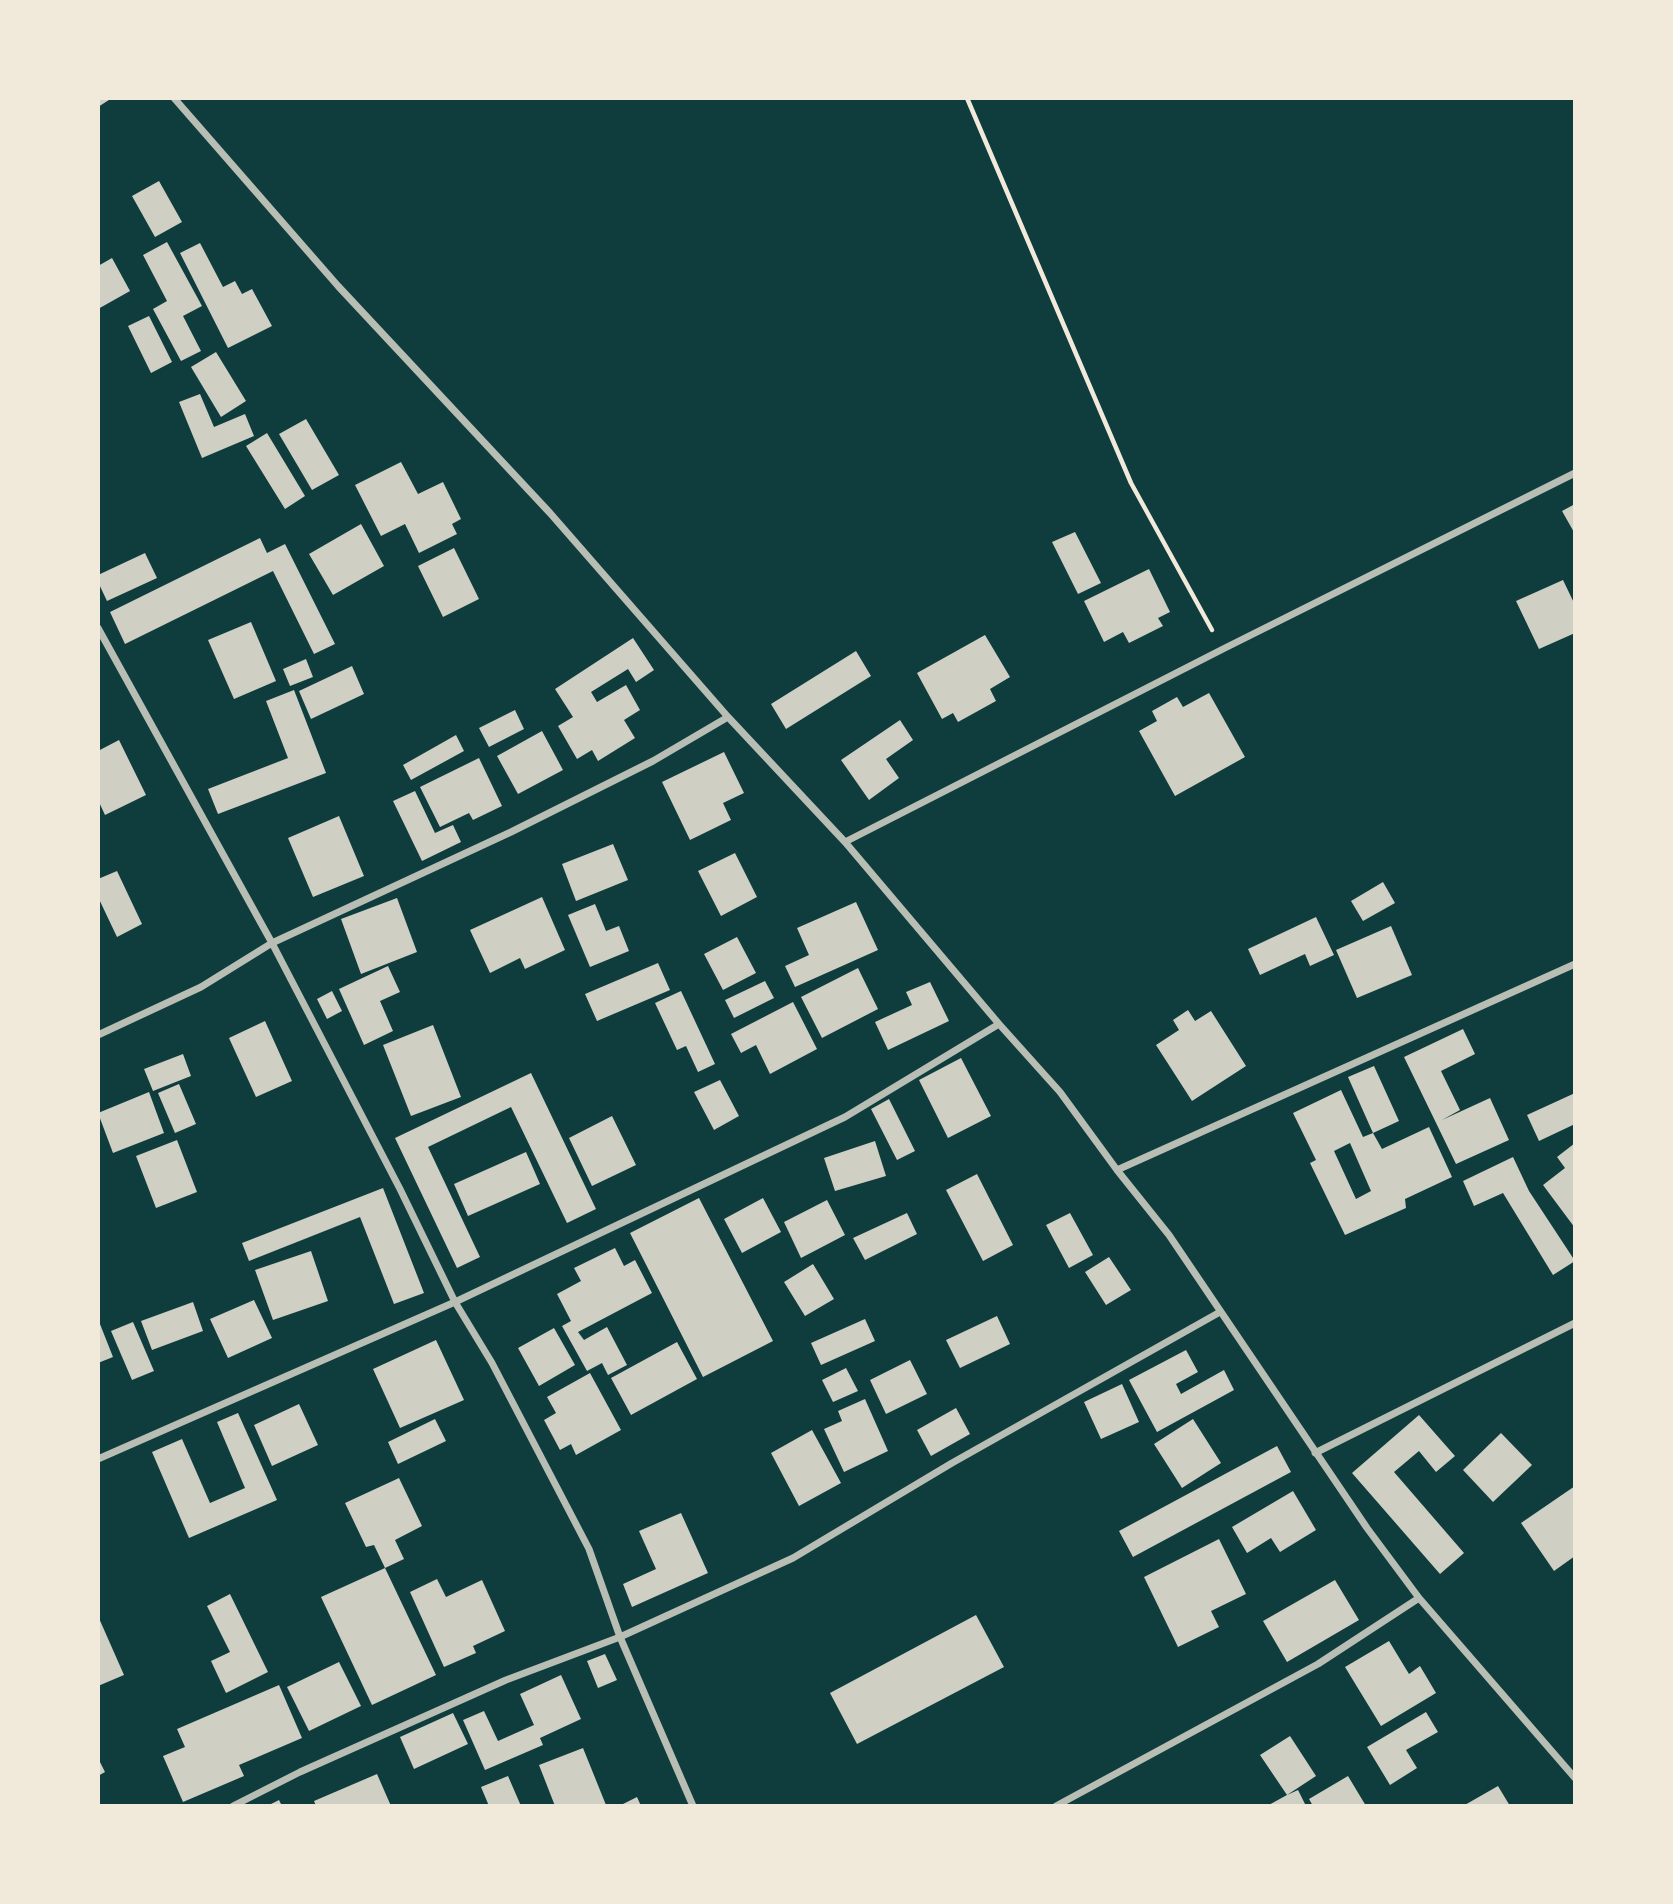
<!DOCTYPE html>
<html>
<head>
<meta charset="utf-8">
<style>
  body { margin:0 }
  #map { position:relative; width:1673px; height:1904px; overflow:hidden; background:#0f3d3e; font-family:"Libre Baskerville",serif }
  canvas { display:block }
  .frame { position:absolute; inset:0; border:100px solid #f1e9da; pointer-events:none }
</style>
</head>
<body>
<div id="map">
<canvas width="1673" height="1904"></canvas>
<div class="frame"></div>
</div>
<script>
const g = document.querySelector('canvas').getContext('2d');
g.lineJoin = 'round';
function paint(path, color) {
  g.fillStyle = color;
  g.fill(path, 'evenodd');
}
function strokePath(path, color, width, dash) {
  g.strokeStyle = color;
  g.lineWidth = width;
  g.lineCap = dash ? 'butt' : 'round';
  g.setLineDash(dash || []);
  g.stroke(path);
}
const building = new Path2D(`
  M98 98H112L98 107Z
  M159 181 182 222 155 237 132 196Z
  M167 242 202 306 183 316 201 351 181 361 153 309 167 301 143 255Z
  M200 243 223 287 235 281 242 294 252 289 272 326 228 348 180 253Z
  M112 258 130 291 98 309V266Z
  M149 316 172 362 151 373 128 326Z
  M216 352 246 401 221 417 191 367Z
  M200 394 214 427 245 414 254 436 202 458 179 402Z
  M306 419 339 475 312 490 279 434Z
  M267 433 305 496 285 509 246 446Z
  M401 462 418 494 443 482 461 519 452 524 457 534 419 553 405 524 381 536 355 485Z
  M1575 504V534L1562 511Z
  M361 524 384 566 333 595 309 554Z
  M1075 532 1101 583 1078 594 1052 542Z
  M260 538 267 553 285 544 335 644 314 654 273 571 125 644 110 612Z
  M454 548 479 599 443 617 418 566Z
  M145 553 157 578 107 601 98 582V575Z
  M1149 569 1170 612 1158 618 1163 626 1129 643 1123 632 1104 642 1084 601Z
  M1563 580 1575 605V633L1539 649 1516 601Z
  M251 622 276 681 234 699 208 640Z
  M985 635 1010 677 990 689 996 701 958 722 953 713 942 719 917 673Z
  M633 638 654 670 636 682 628 669 591 692 597 702 626 685 640 710 624 720 635 738 598 761 592 750 577 759 558 726 573 717 555 689Z
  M856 651 871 676 786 729 771 704Z
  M306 659 313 677 290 686 283 669Z
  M352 666 364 694 311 719 299 691Z
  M294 690 326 773 218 814 208 789 288 758 266 701Z
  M1209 693 1245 757 1175 796 1139 731 1157 721 1152 711 1177 697 1183 707Z
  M515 710 524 729 489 747 479 728Z
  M900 720 913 740 886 759 899 778 869 800 841 760Z
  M542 731 563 770 518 794 497 756Z
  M456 735 464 751 411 780 403 765Z
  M119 740 146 795 105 815 98 800V751Z
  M724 752 744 793 723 803 731 820 690 840 662 782Z
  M479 758 502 806 473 820 469 813 440 827 420 787Z
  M415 791 435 833 453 825 461 842 422 861 393 801Z
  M339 816 364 876 313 897 288 838Z
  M613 844 628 880 576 901 562 864Z
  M735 853 757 897 721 916 698 871Z
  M117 871 142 924 117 937 98 897V879Z
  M1383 882 1395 903 1363 921 1351 901Z
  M542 897 565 950 525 969 520 958 490 973 470 930Z
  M397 898 417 952 361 974 341 919Z
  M856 902 878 950 795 987 785 966 809 955 797 928Z
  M595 904 606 931 619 926 629 951 590 967 568 915Z
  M1316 917 1334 955 1310 966 1305 954 1260 975 1248 949Z
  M1391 926 1412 975 1357 998 1336 950Z
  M737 937 756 973 723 990 704 954Z
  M658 963 670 990 597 1021 585 994Z
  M388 966 400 992 380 1001 393 1031 364 1045 339 989Z
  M858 968 878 1009 822 1038 801 997Z
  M765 981 774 998 734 1018 725 1000Z
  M930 982 949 1021 888 1050 875 1022 912 1005 906 992Z
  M332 991 342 1011 327 1019 317 999Z
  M681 991 715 1064 698 1072 686 1046 677 1050 655 1003Z
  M793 1002 817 1049 770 1074 756 1045 741 1053 731 1034Z
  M1188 1010 1195 1021 1211 1011 1246 1066 1192 1101 1156 1045 1179 1030 1173 1020Z
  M265 1021 292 1081 256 1097 229 1038Z
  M433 1025 461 1097 411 1116 383 1045Z
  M1463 1029 1475 1054 1441 1071 1460 1110 1442 1120 1490 1098 1509 1140 1456 1164 1404 1057Z
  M183 1054 191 1076 153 1091 144 1069Z
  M961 1058 991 1116 948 1138 919 1080Z
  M1374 1066 1399 1121 1373 1133 1348 1077Z
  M531 1073 596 1209 567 1223 511 1107 428 1147 480 1257 457 1268 395 1138Z
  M720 1080 739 1116 714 1130 694 1092Z
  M179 1084 196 1124 175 1133 158 1093Z
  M1341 1090 1363 1137 1373 1133 1382 1149 1429 1127 1452 1177 1405 1199 1406 1208 1345 1235 1310 1163 1316 1160 1293 1113ZM1350 1143 1371 1191 1356 1199 1334 1151Z
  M149 1092 164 1133 113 1153 98 1113Z
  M1575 1093V1124L1539 1141 1527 1115Z
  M889 1099 915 1151 897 1160 871 1109Z
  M612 1116 636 1165 592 1186 569 1138Z
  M177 1140 197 1192 156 1208 136 1156Z
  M875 1141 886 1176 835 1191 824 1158Z
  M1575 1143V1228L1543 1185 1565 1168 1557 1157Z
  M526 1152 540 1184 468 1216 454 1184Z
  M1513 1157 1529 1191 1575 1261 1553 1275 1503 1193 1474 1206 1463 1181Z
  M977 1174 1013 1245 983 1261 946 1190Z
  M383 1188 424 1293 394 1304 360 1217 249 1261 242 1243Z
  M699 1198 773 1341 703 1377 630 1233Z
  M763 1198 781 1232 742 1253 724 1219Z
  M827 1200 845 1235 801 1258 784 1222Z
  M907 1213 917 1234 865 1260 853 1238Z
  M1070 1213 1093 1255 1069 1268 1046 1225Z
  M615 1248 624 1266 635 1260 652 1293 578 1332 584 1340 607 1327 627 1365 608 1375 602 1363 587 1371 562 1326 571 1321 557 1294 581 1281 574 1268Z
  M311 1251 328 1301 273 1320 255 1270Z
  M1109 1257 1131 1290 1106 1305 1085 1272Z
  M813 1264 834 1299 805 1316 784 1282Z
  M254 1300 272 1338 228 1358 210 1319Z
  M193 1302 203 1331 152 1350 141 1321Z
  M997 1316 1010 1344 960 1368 946 1340Z
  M98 1319 113 1357 98 1363Z
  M865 1319 875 1341 821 1365 811 1343Z
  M133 1322 154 1371 132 1380 111 1331Z
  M554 1328 575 1365 539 1386 518 1348Z
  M436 1340 464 1400 400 1428 373 1369Z
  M677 1342 697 1379 631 1415 611 1378Z
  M1186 1350 1198 1372 1176 1384 1181 1394 1224 1370 1234 1390 1157 1432 1129 1380Z
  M910 1360 927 1394 886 1414 870 1380Z
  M846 1368 858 1391 833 1402 822 1380Z
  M590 1373 621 1430 576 1455 571 1444 560 1450 544 1420 556 1413 547 1397Z
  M1122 1384 1139 1422 1101 1439 1084 1402Z
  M865 1399 888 1451 844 1472 824 1429 842 1421 838 1411Z
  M299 1404 318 1445 272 1466 254 1425Z
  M956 1408 970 1434 931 1456 917 1430Z
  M238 1413 277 1500 189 1538 152 1452 182 1439 210 1503 245 1488 217 1422Z
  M1419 1415 1455 1456 1436 1472 1419 1451 1394 1472 1464 1553 1440 1574 1352 1473Z
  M435 1419 446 1441 398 1464 388 1442Z
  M1193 1419 1221 1463 1182 1488 1154 1444Z
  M812 1430 841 1483 799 1506 771 1453Z
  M1501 1433 1532 1465 1493 1502 1463 1470Z
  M1277 1446 1291 1472 1133 1557 1119 1531Z
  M399 1478 422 1526 395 1540 404 1559 385 1568 374 1545 366 1547 345 1503Z
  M1575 1486V1556L1554 1571 1521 1523Z
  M1293 1491 1316 1530 1280 1552 1271 1538 1247 1553 1232 1527Z
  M681 1513 708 1573 632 1607 623 1584 656 1569 639 1531Z
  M1219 1539 1246 1594 1211 1611 1219 1627 1178 1647 1144 1577Z
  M385 1568 436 1675 372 1705 321 1597Z
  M437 1579 446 1597 482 1580 505 1631 473 1646 476 1653 444 1667 410 1592Z
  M1335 1580 1359 1620 1287 1662 1263 1621Z
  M230 1594 268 1672 226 1693 211 1661 230 1652 207 1606Z
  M976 1615 1004 1667 857 1744 830 1693Z
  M98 1616 124 1675 98 1686Z
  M1389 1641 1409 1674 1420 1666 1436 1693 1381 1726 1345 1667Z
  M605 1654 617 1680 598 1688 587 1661Z
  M339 1662 361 1706 309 1731 287 1687Z
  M561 1675 581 1719 540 1738 543 1745 485 1770 463 1720 484 1711 498 1741 534 1725 520 1694Z
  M279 1685 302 1738 239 1765 244 1776 183 1802 163 1756 185 1747 177 1729Z
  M1426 1712 1438 1732 1406 1750 1417 1768 1390 1785 1367 1747Z
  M453 1713 468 1744 414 1769 400 1737Z
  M1290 1736 1316 1776 1287 1795 1298 1790 1306 1806H1267L1287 1795 1260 1755Z
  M583 1748 606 1805 555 1806 539 1765Z
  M98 1758 105 1772 98 1776Z
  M377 1774 391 1806H316L314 1801Z
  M508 1776 521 1806H489L481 1787Z
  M1348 1776 1366 1806H1313L1309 1799Z
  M1498 1786 1510 1806H1463Z
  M637 1797 641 1806H619Z
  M279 1800 282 1806H267Z`);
const path = new Path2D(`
  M967 98 1131 483 1212 630`);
const minor = new Path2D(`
  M174 98 338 286 550 513 728 717 845 842 999 1024 1060 1092 1117 1170 1169 1235 1367 1528 1419 1598 1575 1778
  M98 628 272 943 400 1189 455 1302 492 1363 589 1549 620 1637 693 1806
  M845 842 1223 649 1575 473
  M98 1035 201 987 272 943 511 832 653 761 728 717
  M1117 1170 1575 964
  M1315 1453 1575 1323
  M98 1459 455 1302 845 1117 999 1024
  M233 1806 300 1772 506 1680 620 1637 793 1558 952 1463 1220 1312
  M1056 1806 1318 1664 1419 1598`);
paint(building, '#cfcfc3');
strokePath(path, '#f1e9da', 4.5);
strokePath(minor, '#b8beb3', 7);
</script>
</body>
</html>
